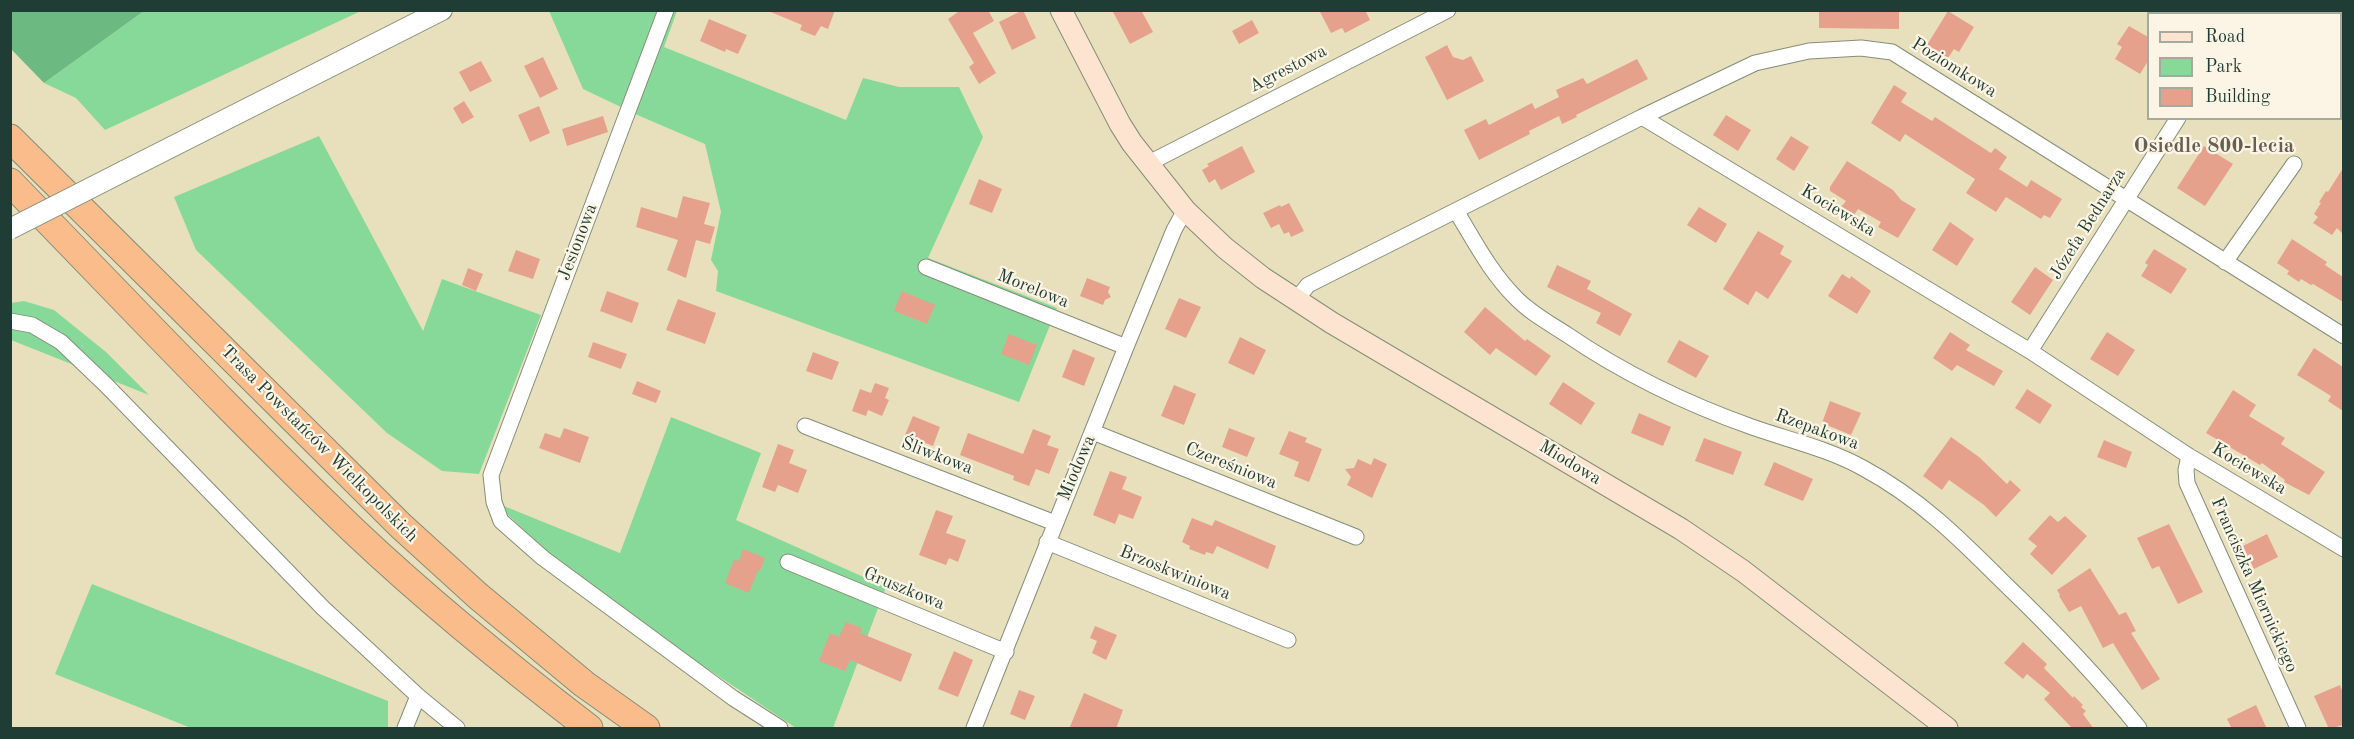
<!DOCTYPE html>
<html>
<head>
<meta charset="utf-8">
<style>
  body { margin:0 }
  #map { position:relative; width:2354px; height:739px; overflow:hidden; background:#e8e0bc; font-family:"Old Standard TT",serif }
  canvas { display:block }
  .frame { position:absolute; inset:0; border:12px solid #1f3d34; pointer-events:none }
  .legend { position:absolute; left:2147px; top:12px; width:195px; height:108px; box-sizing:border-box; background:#fcf5e5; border:2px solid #a4ab9e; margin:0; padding:8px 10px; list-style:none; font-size:18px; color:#1f3d34 }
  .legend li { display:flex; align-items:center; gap:12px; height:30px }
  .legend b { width:30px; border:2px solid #a4ab9e }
</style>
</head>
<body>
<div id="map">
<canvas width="2354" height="739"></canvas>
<div class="frame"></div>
<ul class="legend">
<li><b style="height:8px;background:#fde4d0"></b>Road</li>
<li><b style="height:16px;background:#87d99a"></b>Park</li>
<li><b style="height:16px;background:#e6a18c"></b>Building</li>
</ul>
</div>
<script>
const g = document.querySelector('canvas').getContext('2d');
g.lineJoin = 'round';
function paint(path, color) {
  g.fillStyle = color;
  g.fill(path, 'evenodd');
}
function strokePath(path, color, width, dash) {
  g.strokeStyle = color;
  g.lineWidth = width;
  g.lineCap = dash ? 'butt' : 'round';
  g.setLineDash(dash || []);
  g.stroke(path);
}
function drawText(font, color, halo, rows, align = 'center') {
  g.font = font + ' "Old Standard TT",serif';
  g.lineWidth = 4.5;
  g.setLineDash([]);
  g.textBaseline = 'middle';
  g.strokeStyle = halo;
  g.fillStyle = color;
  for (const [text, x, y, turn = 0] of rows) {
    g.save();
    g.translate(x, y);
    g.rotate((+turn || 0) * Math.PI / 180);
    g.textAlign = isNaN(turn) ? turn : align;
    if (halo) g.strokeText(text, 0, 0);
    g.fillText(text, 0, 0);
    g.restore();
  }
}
const green = new Path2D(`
  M144 11H361L105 130 76 98 44 83Z
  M549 11H677L664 47 846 120 863 78 899 87H959L983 137 928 258 1057 308 1019 402 716 291 718 271 711 260 721 212 705 144 642 117 583 89Z
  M319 136 423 331 442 279 541 315 479 474 442 471 387 433 196 250 174 197Z
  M24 301 54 310 106 352 149 395 11 340V303Z
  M671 417 761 453 736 520 886 587 833 728H796L587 588 494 502 620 553Z
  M92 584 388 701V728H191L55 674Z`);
const forest = new Path2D(`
  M11 10H144V11L44 83 11 49Z`);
const building = new Path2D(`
  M766 10H835L828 29 821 26 815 36 800 30 802 25Z
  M961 10H988L994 21 973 33 996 73 979 84 969 67 974 63 948 19Z
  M1023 10 1036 38 1012 50 999 22Z
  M1112 10H1141L1153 32 1130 44Z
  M1319 10H1365L1370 20 1345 33 1342 28 1331 33Z
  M1819 10H1899V29L1819 28Z
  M1948 11 1974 27 1959 52 1954 49 1948 58 1927 45Z
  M709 19 747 35 738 54 726 49 725 52 700 41Z
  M1252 20 1259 33 1239 44 1232 31Z
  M2129 26 2148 37V61L2140 74 2115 59 2122 47 2117 44Z
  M1447 45 1453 57 1463 60 1471 56 1484 81 1447 100 1425 57Z
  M543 57 558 89 540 98 524 66Z
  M1637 59 1648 79 1576 115 1577 117 1562 124 1559 116 1529 131 1530 134 1479 160 1464 130 1486 119 1489 125 1532 103 1535 109 1559 97 1556 90 1583 78 1587 84Z
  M481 61 492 81 470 92 459 72Z
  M1894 85 1907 93 1901 102 1932 121 1935 117 1991 153 1995 148 2007 157 1999 169 2027 187 2031 180 2062 199 2050 218 2044 215 2041 219 2006 197 1996 212 1966 193 1975 179 1905 134 1900 142 1871 123Z
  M464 101 474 117 462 124 453 108Z
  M539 106 550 133 530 142 518 115Z
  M1726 115 1751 130 1738 151 1713 135Z
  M603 116 608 132 567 146 562 129Z
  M1791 136 1809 147 1794 171 1776 159Z
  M1242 146 1255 172 1221 190 1215 179 1209 183 1202 170 1209 166 1207 164Z
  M2204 146 2233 164 2205 206 2177 188Z
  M1847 161 1893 190 1901 200 1916 209 1898 238 1878 227 1881 222 1858 209 1854 215 1841 207 1846 201 1830 191V187Z
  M2343 168V234L2337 228 2332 235 2313 223 2318 217 2314 214 2321 203 2319 202 2326 191 2328 192Z
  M979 179 1002 189 992 213 969 204Z
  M683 196 710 203 704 224 715 227 710 244 696 240 686 278 667 270 678 240 636 227 641 207 677 218Z
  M1289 203 1304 231 1291 237 1289 232 1284 234 1279 224 1271 228 1263 213 1280 205 1281 207Z
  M1699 207 1727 224 1716 243 1687 225Z
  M1950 222 1974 239 1957 266 1932 250Z
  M1758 231 1784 246 1780 254 1792 261 1768 299 1756 291 1748 305 1723 289Z
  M2292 239 2327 262 2325 265 2343 277V302L2313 284 2311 285 2301 279 2299 282 2287 274 2289 271 2277 263Z
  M2154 249 2187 269 2171 294 2141 276 2148 265 2145 263Z
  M516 250 540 259 533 279 508 271Z
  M1557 265 1591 281 1587 289 1632 314 1620 336 1596 323 1601 313 1547 287Z
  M2035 267 2053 280 2030 315 2011 302Z
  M468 268 483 274 476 291 462 285Z
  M1842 274 1850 279 1851 276 1871 291 1857 314 1828 296Z
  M1087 278 1110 287 1108 292 1111 297 1105 300 1103 305 1080 296Z
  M607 291 639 303 632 323 600 311Z
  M902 291 935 305 927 324 894 311Z
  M1179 298 1201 307 1186 338 1165 329Z
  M678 299 716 313 705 344 666 330Z
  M1485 307 1525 341 1527 339 1551 356 1536 376 1496 348 1490 355 1464 332Z
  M1950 332 1970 345 1966 350 2003 371 1994 386 1957 365 1952 371 1933 358Z
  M2107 332 2135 350 2118 376 2090 359Z
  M1009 334 1037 345 1029 365 1001 354Z
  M1240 337 1266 350 1254 375 1228 363Z
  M1679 340 1709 356 1696 378 1667 362Z
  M593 342 627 354 621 369 588 357Z
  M2314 348 2343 367V411L2328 401 2331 396 2297 375Z
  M1073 349 1095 358 1084 386 1062 377Z
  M813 352 839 362 832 380 806 371Z
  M637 381 661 391 656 403 632 394Z
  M1563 382 1595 403 1581 425 1549 404Z
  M875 383 889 388 885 398 889 400 882 416 868 410 866 416 852 411 860 389 871 393Z
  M1174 385 1196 394 1184 425 1161 416Z
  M2027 389 2052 405 2040 424 2015 408Z
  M2233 390 2256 405 2249 416 2285 438 2281 444 2325 472 2309 495 2284 482 2285 480 2262 463 2260 465 2206 433Z
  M1830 401 1861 413 1851 435 1822 423Z
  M1639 413 1671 427 1663 446 1631 433Z
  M913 416 940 427 933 446 905 435Z
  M564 428 589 437 580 463 539 448 545 433 560 438Z
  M1229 428 1255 438 1247 457 1222 447Z
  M1033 429 1051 436 1047 445 1059 449 1049 474 1036 469 1029 486 1013 480 1014 476 960 455 968 433 1023 454Z
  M1289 431 1307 438 1305 442 1322 449 1309 482 1294 476 1299 462 1279 454Z
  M1951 437 1979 457 2007 484 2010 480 2021 490 1996 517 1984 505 1949 480 1942 490 1923 476Z
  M1704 438 1742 452 1733 475 1695 461Z
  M2104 440 2132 452 2126 468 2097 457Z
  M778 444 794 450 789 463 807 470 798 493 778 485 775 492 762 487Z
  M1374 458 1387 464 1372 498 1347 485 1351 477 1345 469 1354 468 1358 459 1371 465Z
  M1774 462 1813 479 1803 501 1764 485Z
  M1110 471 1127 477 1122 489 1142 497 1133 519 1119 514 1115 524 1093 515Z
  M936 510 953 516 946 533 966 540 958 562 949 558 946 565 919 555Z
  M2050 515 2058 522 2065 516 2087 536 2052 575 2030 554 2037 546 2028 539Z
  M1192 518 1212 526 1215 520 1276 546 1268 569 1217 546 1213 554 1206 552 1205 555 1189 549 1190 546 1182 542Z
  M2169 524 2203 592 2178 604 2159 566 2152 569 2137 538Z
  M2267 534 2278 557 2254 569 2243 546Z
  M743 549 765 558 760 571 758 570 749 593 725 583 734 560 739 561Z
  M2090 568 2119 615 2126 612 2136 631 2131 633 2160 679 2142 690 2113 643 2103 648 2081 606 2069 612 2059 596 2060 595 2057 590Z
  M846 622 862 628 860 633 912 654 901 682 850 660 845 671 819 661 830 633 839 637Z
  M1095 626 1117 635 1106 660 1092 653 1097 641 1090 638Z
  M2023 642 2047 664 2044 668 2073 698 2074 696 2083 705 2081 707 2086 711 2083 714 2094 729H2073L2044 699 2050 693 2027 674 2023 679 2004 663Z
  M954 651 973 660 958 697 938 689Z
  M2340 685 2343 693V725L2329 729 2314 696Z
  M1019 690 1035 696 1025 720 1010 714Z
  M1084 693 1123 710 1116 729H1069Z
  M2256 705 2267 729H2232L2227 719Z`);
const minor = new Path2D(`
  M666 10 491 475 494 502 501 521 543 558 733 698 780 728
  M2176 10 2181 14
  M2322 10 2327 14
  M2246 14 2248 10
  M2340 22 2344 24
  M1642 117 1755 63 1809 51 1861 48 1892 52 2344 336
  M1147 164 1448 10
  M1456 211C1474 240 1490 272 1515 297 1529 312 1549 323 1566 334 1623 373 1687 404 1752 427 1789 440 1829 449 1863 468 1919 498 1959 538 2003 582 2051 628 2098 677 2139 728
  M2225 262 2294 164
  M926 267 1126 347
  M1297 299 1308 285 1642 117 2030 351 2189 456 2344 549
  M10 321 32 325 61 342 106 385 323 608 418 696 457 728
  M2030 351 2178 118
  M805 426 1055 523
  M1093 432 1356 537
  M2189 456 2186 470 2187 483 2298 728
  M1047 542 1288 640
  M788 562 1006 652
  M405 728 418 696
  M974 728 1126 347 1174 230 1185 210`);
const tertiary = new Path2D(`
  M124 171 442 10`);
const secondary = new Path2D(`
  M1061 10 1120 124 1132 143 1185 210 1225 248 1263 278 1332 323 1681 529 1743 571 1947 728`);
const motorway = new Path2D(`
  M10 138 401 526 478 596 584 684 646 728
  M10 182C124 299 236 418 354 531 428 601 508 666 589 728`);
const tertiaryBridge = new Path2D(`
  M10 229 124 171`);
const streetNames = [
  ["Poziomkowa",1954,68,32],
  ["Agrestowa",1288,69,-27],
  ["Kociewska",1838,211,31],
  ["Józefa Bednarza",2088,224,-58],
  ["Jesionowa",578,242,-69],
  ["Morelowa",1033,289,22],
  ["Rzepakowa",1817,430,20],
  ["Trasa Powstańców Wielkopolskich",319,444,45],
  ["Śliwkowa",937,456,21],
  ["Miodowa",1570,463,31],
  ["Czereśniowa",1231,466,22],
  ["Miodowa",1077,468,-67],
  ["Kociewska",2249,469,31],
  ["Brzoskwiniowa",1175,573,22],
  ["Franciszka Miernickiego",2254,585,66],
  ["Gruszkowa",904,589,22]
];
const quarterNames = [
  ["Osiedle 800-lecia",2214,146]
];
paint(green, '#87d99a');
paint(forest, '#6db982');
paint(building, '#e6a18c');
strokePath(minor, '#848e78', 17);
strokePath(tertiary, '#848e78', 22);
strokePath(secondary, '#848e78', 23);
strokePath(motorway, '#848e78', 29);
strokePath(minor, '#fff', 15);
strokePath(tertiary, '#fff', 20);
strokePath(secondary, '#fde4d0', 21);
strokePath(motorway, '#f9bc8a', 27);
strokePath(tertiaryBridge, '#848e78', 22, []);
strokePath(tertiaryBridge, '#fff', 20);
drawText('18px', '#1f3d34', '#fcf5e5', streetNames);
drawText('bold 21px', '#656053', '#fcf5e5', quarterNames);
</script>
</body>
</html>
